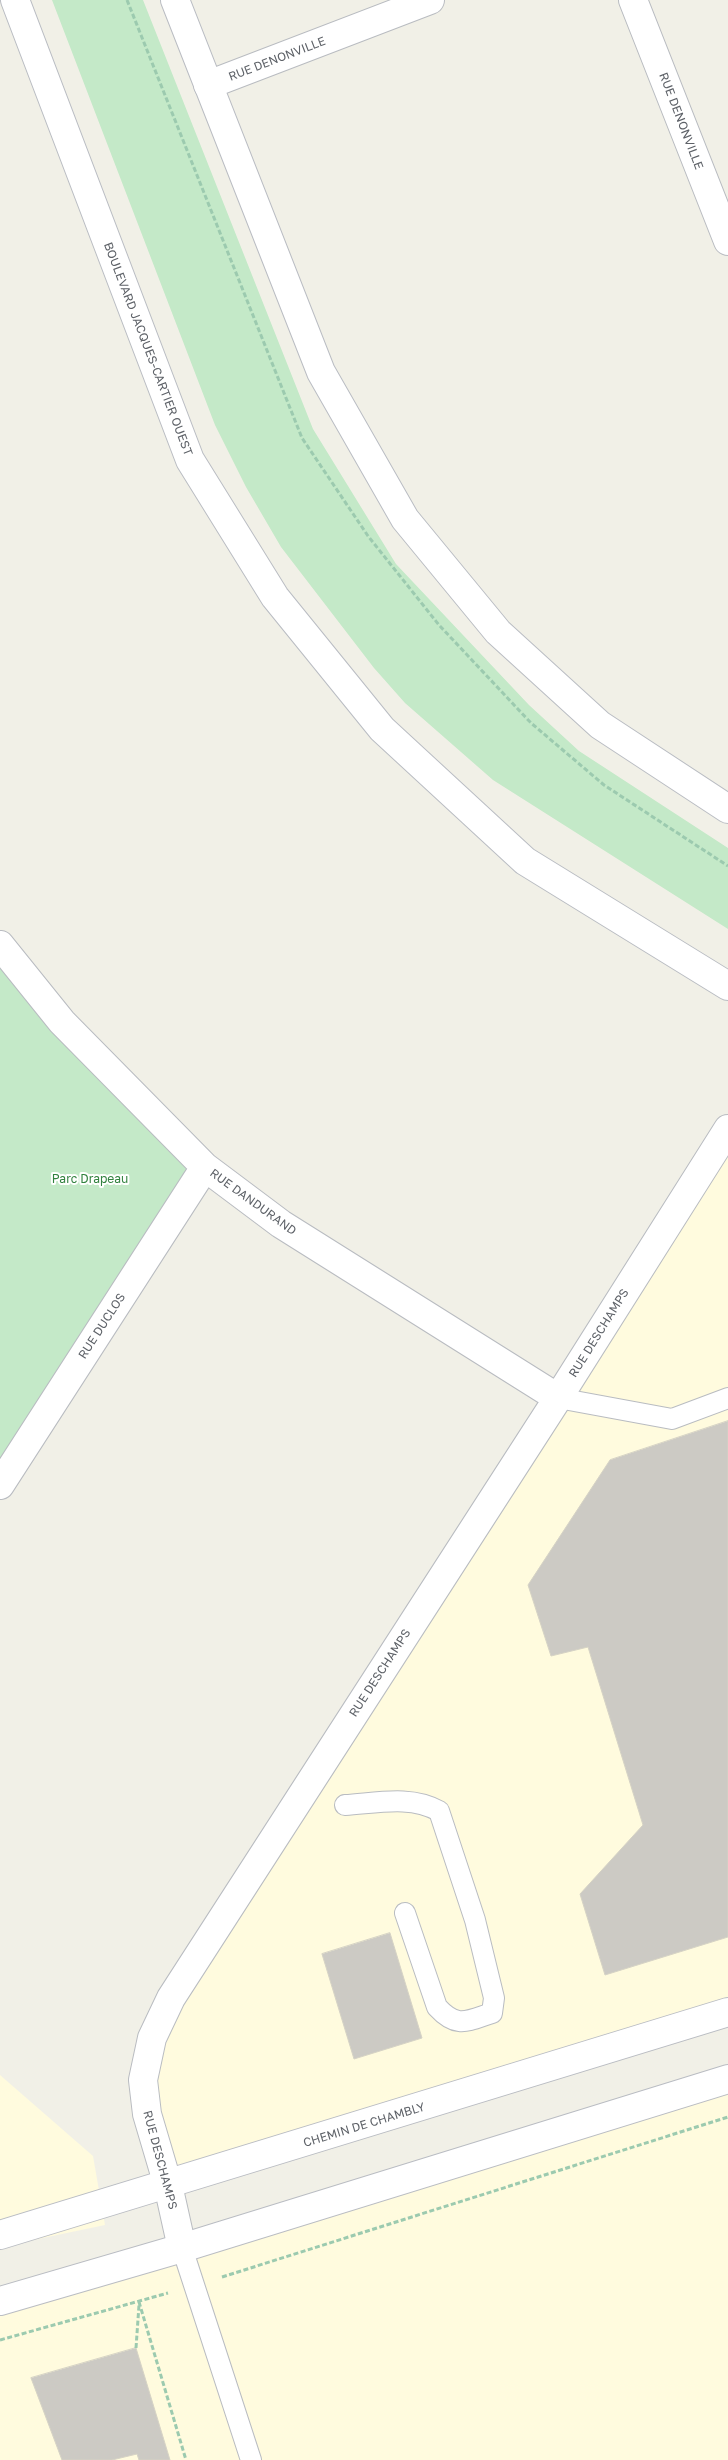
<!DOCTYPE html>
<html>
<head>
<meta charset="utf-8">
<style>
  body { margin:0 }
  canvas { display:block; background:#f1f0e7 }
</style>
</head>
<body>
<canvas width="728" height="2460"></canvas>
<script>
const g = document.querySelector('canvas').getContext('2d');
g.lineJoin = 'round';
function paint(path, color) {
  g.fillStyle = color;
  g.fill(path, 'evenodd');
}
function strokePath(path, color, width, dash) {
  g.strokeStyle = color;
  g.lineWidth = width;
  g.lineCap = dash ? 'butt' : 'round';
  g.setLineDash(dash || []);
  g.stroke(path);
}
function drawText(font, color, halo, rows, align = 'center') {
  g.font = font + ' "Golos Text",sans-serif';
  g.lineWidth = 4;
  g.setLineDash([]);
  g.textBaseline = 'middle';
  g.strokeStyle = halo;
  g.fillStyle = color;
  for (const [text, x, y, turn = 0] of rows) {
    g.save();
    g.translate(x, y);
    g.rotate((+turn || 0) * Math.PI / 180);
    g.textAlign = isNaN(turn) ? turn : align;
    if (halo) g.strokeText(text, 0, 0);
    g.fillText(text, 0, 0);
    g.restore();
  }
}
const commercial = new Path2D(`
  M728 1129V2012L186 2179 147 2114 152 2038Z
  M0 2075 93 2156 105 2225 0 2247Z
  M728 2079V2460H0V2301Z`);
const green = new Path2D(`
  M52 0H143L313 429 396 564 529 705 579 751 728 848V929L493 780 405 703 374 668 281 547 246 487 215 425Z
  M0 945 205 1167 0 1485Z`);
const building = new Path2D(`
  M728 1421V1937L605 1975 580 1894 643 1825 588 1647 551 1656 528 1585 610 1460Z
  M390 1933 422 2038 354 2059 322 1954Z
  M136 2348 170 2460H139L137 2454 112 2460H62L31 2378Z`);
const path = new Path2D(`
  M127 0 302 438 368 536 439 625 531 723 604 785 728 866
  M222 2277 728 2117
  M139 2302 186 2460
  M0 2340 168 2293
  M136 2348 139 2305`);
const lane = new Path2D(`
  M558 1398 672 1419 728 1398
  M345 1805C377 1803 411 1795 439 1811L475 1920 494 1998 492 2013C467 2021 457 2029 437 2007L405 1913
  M182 2248 251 2460`);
const street = new Path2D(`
  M633 0 728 241
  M208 85 430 0
  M0 945 62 1022 205 1167 281 1224 558 1398
  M0 1485 205 1167
  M182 2248 168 2185 147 2114 143 2080 152 2038 171 1998 558 1398 728 1129`);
const secondary = new Path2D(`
  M15 0 190 460 275 597 382 729 525 861 728 986
  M175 0 321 372 405 519 498 632 600 725 728 809
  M0 2235 728 2012
  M0 2301 182 2248 728 2079`);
const streetNames = [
  ["RUE DENONVILLE",277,59,-21],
  ["RUE DENONVILLE",681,121,69],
  ["BOULEVARD JACQUES-CARTIER OUEST",148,349,69],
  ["RUE DANDURAND",253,1202,36],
  ["RUE DUCLOS",102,1326,-57],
  ["RUE DESCHAMPS",599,1333,-58],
  ["RUE DESCHAMPS",380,1673,-57],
  ["CHEMIN DE CHAMBLY",364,2125,-17],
  ["RUE DESCHAMPS",160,2160,75]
];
const parkNames = [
  ["Parc Drapeau",90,1179]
];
paint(commercial, '#fffbde');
paint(green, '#c4e9c8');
paint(building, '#cccac4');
strokePath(building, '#d6d3c5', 1);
strokePath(lane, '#b9bcc1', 22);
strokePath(street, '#b9bcc1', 30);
strokePath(secondary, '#babdc3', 30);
strokePath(path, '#9ccaaf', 3, [5, 2.5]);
strokePath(lane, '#fff', 20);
strokePath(street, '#fff', 28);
strokePath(secondary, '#fff', 28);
drawText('12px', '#5e6268', '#fff', streetNames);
drawText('12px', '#32823f', '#fff', parkNames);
</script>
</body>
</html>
